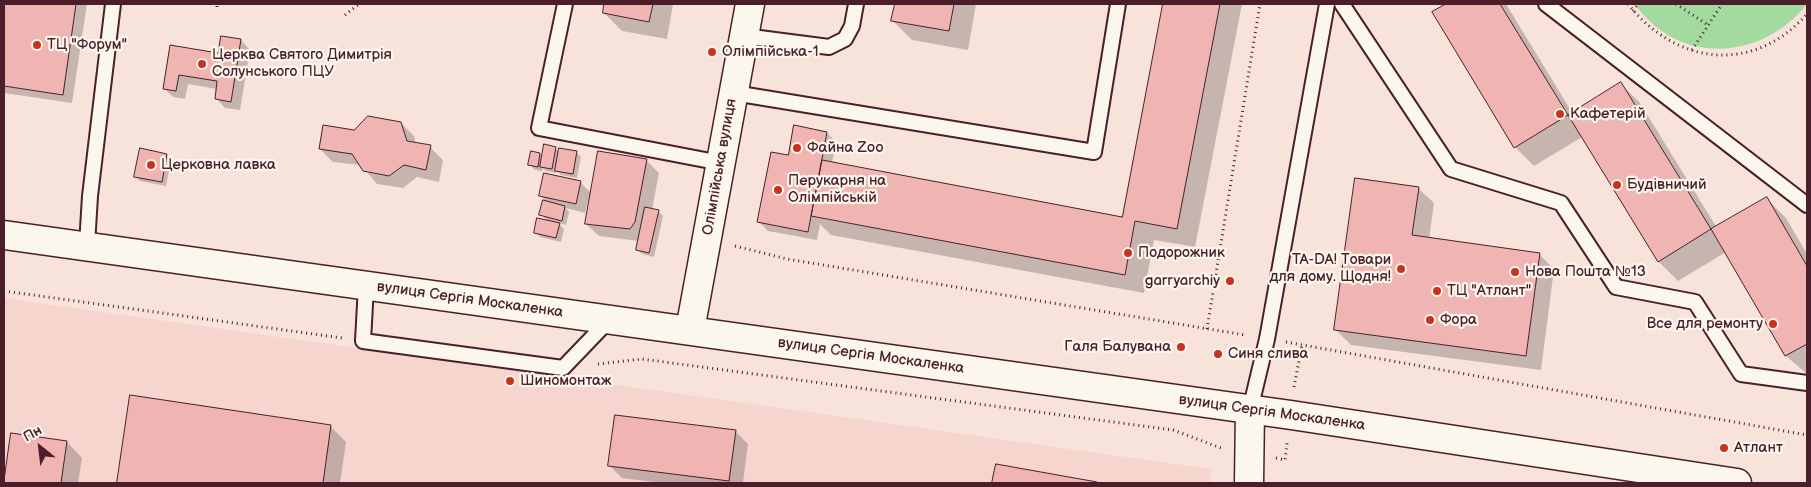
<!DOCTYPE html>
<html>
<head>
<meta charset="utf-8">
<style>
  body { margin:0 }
  #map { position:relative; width:1811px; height:487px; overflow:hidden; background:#f8e3db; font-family:"Balsamiq Sans",sans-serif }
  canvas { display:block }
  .frame { position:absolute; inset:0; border:5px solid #4a1f2b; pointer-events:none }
  .north { position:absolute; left:15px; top:422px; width:50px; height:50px; -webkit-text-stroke:4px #fbf7ec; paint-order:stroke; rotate:331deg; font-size:14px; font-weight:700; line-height:20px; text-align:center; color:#4a1f2b }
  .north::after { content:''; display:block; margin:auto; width:18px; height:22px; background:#4a1f2b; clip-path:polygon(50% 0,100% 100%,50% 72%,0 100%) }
</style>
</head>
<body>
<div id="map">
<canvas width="1811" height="487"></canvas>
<div class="frame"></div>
<div class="north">Пн</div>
</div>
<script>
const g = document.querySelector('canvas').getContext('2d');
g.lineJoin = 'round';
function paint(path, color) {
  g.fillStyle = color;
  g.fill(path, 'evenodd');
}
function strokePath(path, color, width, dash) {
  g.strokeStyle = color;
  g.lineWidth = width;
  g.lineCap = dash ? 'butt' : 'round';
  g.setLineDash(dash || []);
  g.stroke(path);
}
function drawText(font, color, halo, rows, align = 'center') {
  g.font = font + ' "Balsamiq Sans",sans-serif';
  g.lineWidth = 4.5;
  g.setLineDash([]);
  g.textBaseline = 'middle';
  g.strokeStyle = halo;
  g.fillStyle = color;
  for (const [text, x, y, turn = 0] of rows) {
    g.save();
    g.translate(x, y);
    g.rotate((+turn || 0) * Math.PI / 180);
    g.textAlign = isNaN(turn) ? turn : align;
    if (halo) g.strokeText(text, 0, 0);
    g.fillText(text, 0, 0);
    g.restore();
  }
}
const built = new Path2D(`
  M4 298 1211 469 1210 483H4Z`);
const green = new Path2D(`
  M1635 4H1807C1762 61 1678 66 1635 4Z`);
const shadow = new Path2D(`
  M4 4H87L72 103 4 93Z
  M606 4H673L667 39 622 31 604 13Z
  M896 4H976L968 50 912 40 893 21Z
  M1164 4H1242L1195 247 1154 240 1144 293 831 235 820 224 817 240 768 231 758 221 789 156 795 127 827 133 836 142 832 163 1123 218Z
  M1448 4H1506L1573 114 1621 84 1640 103 1717 228 1766 198 1786 218 1807 254V374L1786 356 1726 252 1678 281 1659 262 1582 137 1534 166 1515 147 1434 13Z
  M222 37 241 40 250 50 240 110 225 108 216 98 217 89 188 84 185 99 173 97 164 88 171 47 219 55Z
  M401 123 414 136 416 144 430 147 443 160 439 182 417 177 403 188 377 184 361 165 333 162 320 149 355 132Z
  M555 148 560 153 576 152 581 157 577 178 561 175 557 170 556 173 546 171 543 168 542 171 535 170 530 165 540 154 543 157Z
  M166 155 171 160 166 186 140 181 135 176Z
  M646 160 659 173 652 210 658 211 663 216 654 257 642 254 637 250 639 241 599 236 586 224 591 196H589L585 213 566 208 569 212 566 225 557 222 564 229 561 242 540 237 535 232 548 222 541 214 545 200 540 195 580 182 592 194Z
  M1418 188 1434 203 1429 239 1539 254 1554 269 1541 370 1351 345 1336 330Z
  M131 397 331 427 346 442 340 483H118Z
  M735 431 748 444 743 483H662L622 478 609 465Z
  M12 434 67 442 82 458 78 483H5Z
  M997 465 1096 483H994Z`);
const building = new Path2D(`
  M4 4H76L63 95 4 86Z
  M604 4H653L649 22 603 13Z
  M895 4H954L949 31 891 21Z
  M1163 4H1220L1177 229 1135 221 1125 275 811 216 822 160 1122 217Z
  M1446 4H1500L1568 115 1514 148 1432 12Z
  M221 36 241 39 231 102 215 99 217 81 179 75 176 91 163 89 170 45 218 53Z
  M1621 82 1711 229 1658 262 1568 115Z
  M368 116 401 122 407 141 431 145 426 170 404 165 389 176 363 171 352 154 319 149 323 125 354 130Z
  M794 125 827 132 808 232 757 222 771 152 788 155Z
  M544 144 556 147 552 169 540 167Z
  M140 148 167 154 162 182 134 177Z
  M559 148 577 151 573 174 555 171Z
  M531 151 540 153 538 167 528 165Z
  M598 151 647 159 635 222 630 229 585 224Z
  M544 173 581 181 576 204 539 196Z
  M1355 178 1419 187 1412 235 1540 253 1526 356 1334 330Z
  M1767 197 1807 266V344L1785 356 1711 229Z
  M543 200 565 206 562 221 539 215Z
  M645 207 659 210 649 253 636 250Z
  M537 218 560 223 556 238 534 233Z
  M130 395 331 425 323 483H117Z
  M615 415 736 430 729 481 608 466Z
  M11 433 67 441 61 483H4Z
  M996 464 1097 482 1096 483H992Z`);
const path = new Path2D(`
  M1628 4C1676 65 1753 75 1807 14
  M1676 4 1708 25
  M217 7V4
  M1633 11 1638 4
  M345 15 359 4
  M1692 50 1722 4
  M735 246 787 259 1245 335
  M4 291 342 338
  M1207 329 1260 4
  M1286 342 1807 435
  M598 364 642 359 1173 430 1221 448
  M1294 387 1302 345
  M1276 458 1285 460 1287 443`);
const service = new Path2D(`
  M565 4 539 128 721 163
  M1342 4 1451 169 1561 203 1616 287 1695 302 1741 374 1807 383
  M1546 4 1807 205
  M744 36 829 47 845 39 852 26 856 4
  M734 93 1094 152 1118 4
  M87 245 90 196 113 4
  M366 286 363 341 563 368 610 319
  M1250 410 1267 339 1327 4`);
const minor = new Path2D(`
  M690 330 750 4
  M1249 483 1250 410`);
const secondary = new Path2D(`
  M4 235 1291 415 1737 483`);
const markers = [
  [37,45,5,"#c8321e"],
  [712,52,5,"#c8321e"],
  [202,64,5,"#c8321e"],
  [1560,114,5,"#c8321e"],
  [797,148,5,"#c8321e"],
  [151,165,5,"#c8321e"],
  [1617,185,5,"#c8321e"],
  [778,190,5,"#c8321e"],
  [1128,253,5,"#c8321e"],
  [1401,269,5,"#c8321e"],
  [1515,272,5,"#c8321e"],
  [1230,281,5,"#c8321e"],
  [1437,291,5,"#c8321e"],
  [1430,320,5,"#c8321e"],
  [1773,324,5,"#c8321e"],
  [1181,347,5,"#c8321e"],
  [1218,354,5,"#c8321e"],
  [510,381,5,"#c8321e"],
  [1724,448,5,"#c8321e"]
];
const poiNames = [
  ["ТЦ \"Форум\"",47,45],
  ["Олімпійська-1",722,52],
  ["Церква Святого Димитрія",212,55],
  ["Солунського ПЦУ",212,72],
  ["Кафетерій",1570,114],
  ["Файна Zoo",807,148],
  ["Церковна лавка",161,165],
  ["Перукарня на",788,181],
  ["Олімпійській",788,198],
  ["Будівничий",1627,185],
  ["Подорожник",1138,253],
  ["TA-DA! Товари",1391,260,"right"],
  ["для дому. Щодня!",1391,277,"right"],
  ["Нова Пошта №13",1525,272],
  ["garryarchiy",1220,281,"right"],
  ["ТЦ \"Атлант\"",1447,291],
  ["Фора",1440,320],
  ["Все для ремонту",1763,324,"right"],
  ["Галя Балувана",1171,347,"right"],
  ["Синя слива",1228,354],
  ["Шиномонтаж",520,381],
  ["Атлант",1734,448]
];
const streetNames = [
  ["Олімпійська вулиця",720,167,-80],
  ["вулиця Сергія Москаленка",470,300,8],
  ["вулиця Сергія Москаленка",871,356,8],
  ["вулиця Сергія Москаленка",1272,413,8]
];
paint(built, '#f6d5cf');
paint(green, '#a2da9f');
paint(shadow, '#0003');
paint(building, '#f0b4b2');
strokePath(building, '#4a1f2b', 1);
strokePath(service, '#4a1f2b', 18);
strokePath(minor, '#4a1f2b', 31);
strokePath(secondary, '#4a1f2b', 31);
strokePath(path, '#4a1f2b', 3, [1, 4]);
strokePath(service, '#fbf7ec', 14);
strokePath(minor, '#fbf7ec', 28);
strokePath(secondary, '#fbf7ec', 28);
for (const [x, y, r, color] of markers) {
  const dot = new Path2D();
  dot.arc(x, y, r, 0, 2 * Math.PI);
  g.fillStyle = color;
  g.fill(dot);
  strokePath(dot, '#fbf7ec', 2);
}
drawText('15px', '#4a1f2b', '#fbf7ec', poiNames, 'left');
drawText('15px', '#4a1f2b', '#fbf7ec', streetNames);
</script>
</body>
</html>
